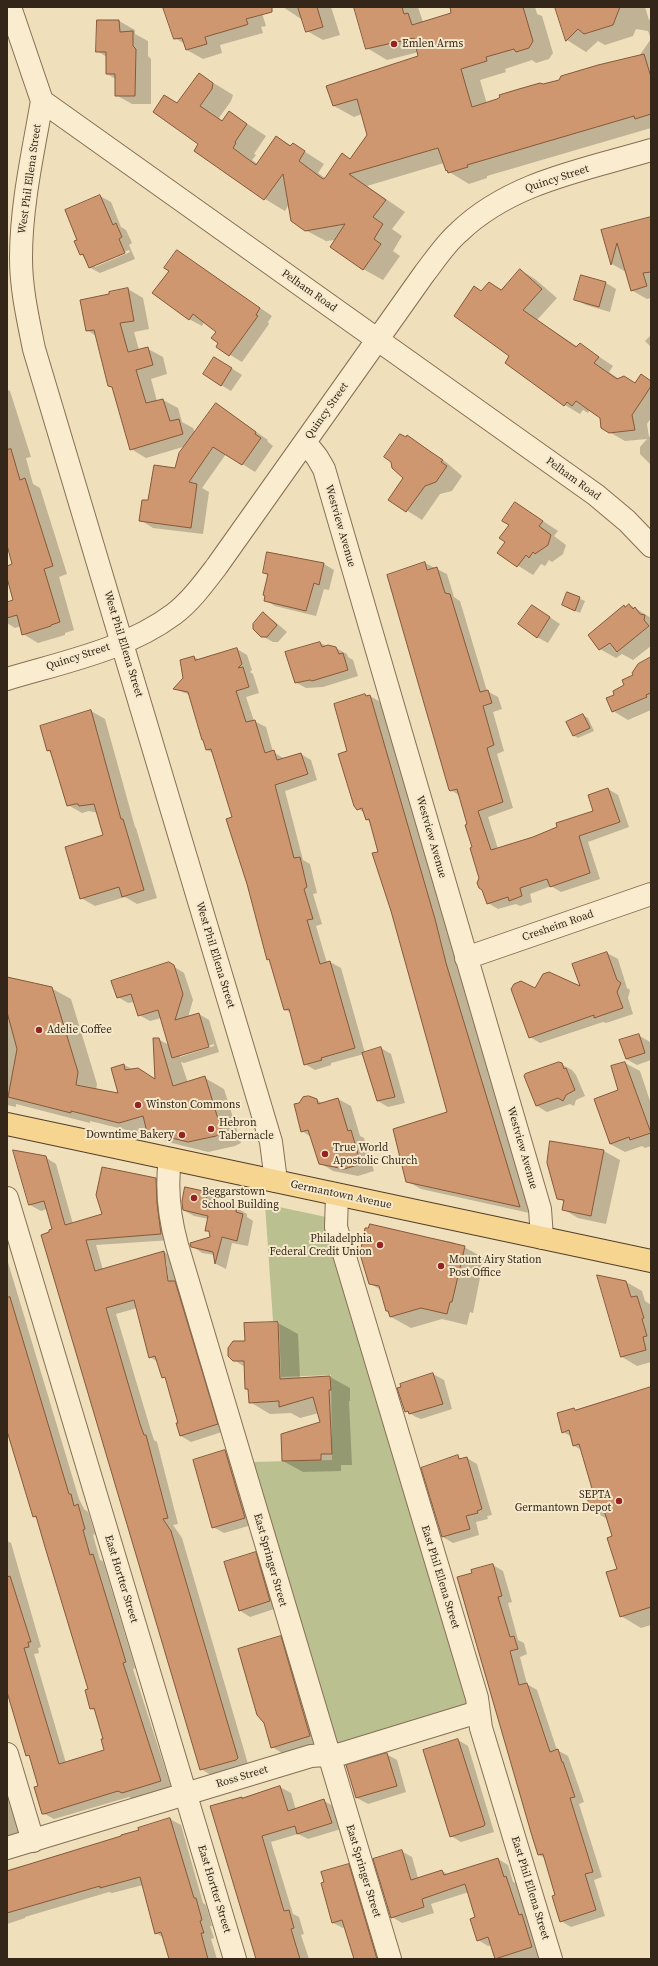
<!DOCTYPE html>
<html>
<head>
<meta charset="utf-8">
<style>
  body { margin:0 }
  #map { position:relative; width:658px; height:1966px; overflow:hidden; background:#efdfbb; font-family:"Source Serif 4",serif }
  canvas { display:block }
  .frame { position:absolute; inset:0; border:8px solid #34271a; pointer-events:none }
</style>
</head>
<body>
<div id="map">
<canvas width="658" height="1966"></canvas>
<div class="frame"></div>
</div>
<script>
const g = document.querySelector('canvas').getContext('2d');
g.lineJoin = 'round';
function paint(path, color) {
  g.fillStyle = color;
  g.fill(path, 'evenodd');
}
function strokePath(path, color, width, dash) {
  g.strokeStyle = color;
  g.lineWidth = width;
  g.lineCap = dash ? 'butt' : 'round';
  g.setLineDash(dash || []);
  g.stroke(path);
}
function drawText(font, color, halo, rows, align = 'center') {
  g.font = font + ' "Source Serif 4",serif';
  g.lineWidth = 4;
  g.setLineDash([]);
  g.textBaseline = 'middle';
  g.strokeStyle = halo;
  g.fillStyle = color;
  for (const [text, x, y, turn = 0] of rows) {
    g.save();
    g.translate(x, y);
    g.rotate((+turn || 0) * Math.PI / 180);
    g.textAlign = isNaN(turn) ? turn : align;
    if (halo) g.strokeText(text, 0, 0);
    g.fillText(text, 0, 0);
    g.restore();
  }
}
const cemetery = new Path2D(`
  M265 1204 326 1217 468 1700 464 1706 336 1744 251 1462 332 1460 331 1375 281 1377 279 1321H273Z`);
const shadow = new Path2D(`
  M164 7H260L266 26 261 27 263 33 220 45 222 53 203 59 187 50 185 44 175 38Z
  M283 7H331L340 35 323 40 307 31 304 21Z
  M355 7H418L423 22 453 14 451 7H535L537 14 542 16 553 53 549 59 536 63 532 60 505 69 506 72 480 80 487 104 639 56 651 39 648 31 636 29 633 36 605 45 598 41 586 52 567 40 556 7H645L649 20 651 19V128L487 176V178L469 184 446 170 444 163 367 186 405 212 392 229 402 236 393 251 400 256 383 280 363 269 336 240 326 241 305 230 289 204 285 211 265 199 195 151 200 144 178 104 199 74 233 95 231 101 219 118 223 121 229 112 266 136 254 154 256 155 252 160 258 164 277 137 292 146 293 144 324 164 318 173 325 178 342 155 351 160 368 135 362 114 354 117 334 106 328 86 420 56 419 52 387 60 367 48Z
  M98 21H119L135 30V34L148 41V56L151 59V104H132L116 95V79L107 74V57L97 51Z
  M100 196 111 202 121 227 126 230 132 243 129 245 135 259 100 273 89 267 75 242 79 240ZM129 250 130 252 95 267V264Z
  M651 217V298L647 299 631 290 626 272 612 264 602 231Z
  M189 259 272 316 268 322 269 324 242 362 217 347 220 343 217 332 204 322 202 326 189 319Z
  M520 270 535 279 557 298 537 320 578 347 580 344 613 366 609 372 619 379 636 384 651 381V418L647 424 649 437 651 435V465L640 454V447L647 439 625 441 609 432 601 418 590 410 588 413 583 410 580 414 565 405 506 363 510 356 482 292 489 283 502 290Z
  M606 283 616 289 610 312 586 305 575 299Z
  M128 289 143 298 149 329 134 332 139 350 148 349 163 357 167 374 151 379 157 401 163 400 178 408 182 422 193 428 195 433 216 404 268 440 267 441 273 446 255 472 226 454 202 488 209 492 203 534 153 528 140 520 149 501 176 469 186 446 146 458 131 449 96 336 87 330 111 295Z
  M651 335V347L645 341Z
  M225 364 242 375 231 391 221 385Z
  M7 390 10 391 31 457 26 458 33 484 40 488 67 574 59 577 74 630 65 633V635L38 643 23 634 21 626 15 628 7 623V603L14 601 7 574V567L14 565 7 541Z
  M407 437 446 462 462 476 452 491 440 494 422 520 389 499 404 478Z
  M516 503 558 531 554 536 566 545 563 554 552 562 549 560 545 566 541 564 533 575 498 553 506 542Z
  M425 563 447 574 454 597 460 601 487 691 498 697 502 709 493 712 504 751 497 754 513 808 488 817 498 849 533 838 595 811 608 789 618 795 629 827 588 842 600 879 561 892 551 886 530 894 532 902 520 906 516 904 498 909 488 903 460 796 451 790Z
  M324 564 334 570 329 590 324 589 316 616 275 606 265 600 269 576 264 573Z
  M567 593 585 601 580 613 568 608Z
  M630 605 651 618V646L633 660 622 654 616 658 600 649 589 635Z
  M542 612 560 624 548 643 537 637Z
  M263 614 273 620 287 632 278 642H273L262 636Z
  M320 643 327 646 336 648 347 654 348 657 353 660 358 676 323 687 306 688 295 682 286 653Z
  M237 649 247 655 252 670 250 672 253 674 259 693 246 697 254 721 266 727 273 752 285 759 301 754 311 760 317 780 285 791 303 860 310 864 317 893 313 894 322 924 316 926 327 963 330 962 341 968 365 1053 381 1048 391 1054 405 1103 388 1107 378 1101 364 1054 331 1063V1065L315 1070 305 1064 292 1013 285 1010 270 960 268 959 233 818 213 753 207 750 190 695 175 689 184 678 194 657 200 660Z
  M651 658V710L628 720 613 711 616 695Z
  M370 696 384 704 534 1214 421 1189 407 1181 448 1113 371 822 367 820 365 813 358 809 348 752 367 697Z
  M91 711 105 719 135 827 136 828 157 898 137 904 125 897 95 906 81 898 105 835 98 813 89 811 82 813 68 805 52 753 48 751Z
  M583 715 588 718 594 731 578 738 573 735Z
  M607 953 618 959 627 988 630 990 628 998 633 1014 606 1023 603 1022 540 1043 530 1037 535 990 581 988Z
  M168 963 184 973 193 1000 188 1017 199 1014 209 1020 219 1052 184 1063 181 1062 188 1083 205 1078 224 1089 241 1143 235 1146 208 1152 168 1142 148 1131 139 1133 90 1121V1123L16 1104V1107L7 1105V978L51 988 71 999 97 1084 96 1090 119 1094 124 1065 156 1080 158 1039 169 1045 161 1018 150 1021 139 1015 134 1002 128 1003 118 997ZM214 1044V1046L180 1057V1055Z
  M640 1036 650 1042 651 1060 637 1065 626 1059 621 1041Z
  M625 1063 640 1071 651 1104V1146L645 1148 642 1146 625 1152 610 1144Z
  M561 1064 572 1070 576 1075 585 1096 576 1100 574 1106 570 1104 547 1112 537 1106 525 1077Z
  M338 1099 351 1106 360 1136 364 1138 374 1171 358 1176 333 1171 320 1163 311 1137 302 1131 299 1104 317 1100 322 1103Z
  M551 1143 604 1151 620 1160 606 1224 578 1218 563 1209 564 1202 558 1198Z
  M14 1151 45 1157 56 1164 73 1224 103 1214 156 1179 166 1186 172 1240 96 1245 103 1270 164 1252 175 1258 228 1430 191 1442 181 1436 179 1423 167 1379 163 1377 158 1362 150 1357 137 1308 116 1314 151 1431 154 1440 157 1442 178 1524 173 1525 182 1538 248 1764 211 1775 201 1769 51 1233 53 1230 47 1209 41 1211 30 1205ZM164 1260H166L169 1286H167Z
  M207 1193 218 1199 216 1204 237 1208 247 1214V1217L253 1221 248 1246 232 1243 226 1269 216 1264 215 1255 202 1253 192 1246 212 1238 211 1233 206 1230 209 1219 194 1216 183 1210Z
  M369 1226 452 1242 464 1247 484 1258 473 1313 470 1312 467 1325 442 1319 411 1328 391 1317 387 1311 381 1290 369 1283Z
  M7 1259 79 1499 84 1509 88 1512 95 1534 93 1535 100 1560 103 1561 135 1668 133 1669 171 1787 133 1799 129 1797 54 1819 43 1813 40 1786 31 1757 27 1755 7 1687V1541L11 1543 41 1647 38 1648 39 1653 34 1654 66 1763 105 1751 104 1739 96 1711 91 1709 89 1690 38 1519 34 1517 7 1428Z
  M626 1282 642 1291 645 1301 651 1305V1362L637 1366 622 1357Z
  M278 1323 298 1334 300 1378 330 1377 350 1388V1401H349L352 1465H341V1471L303 1472 283 1461 322 1423 319 1413 300 1418 291 1413 270 1414 250 1402 249 1391 246 1389 245 1367 234 1360 246 1342Z
  M433 1374 444 1380 452 1409 421 1419 416 1417 406 1411Z
  M651 1389V1625L641 1628 621 1616 618 1570 613 1537 607 1519 592 1510 595 1492 582 1450 574 1446 572 1437 563 1432 574 1409 577 1411Z
  M225 1451 235 1457 255 1524 224 1533 213 1527Z
  M458 1457 462 1459 467 1458 477 1464 492 1515 487 1516 488 1519 476 1522 479 1535 453 1543 443 1537Z
  M255 1553 266 1559 280 1607 250 1617 239 1610Z
  M493 1565 503 1571 512 1602 508 1603 518 1640 524 1643 527 1654 520 1657 527 1684 537 1690 557 1750 568 1756 584 1802 579 1804 602 1877 594 1880 605 1916 571 1927 561 1921 556 1896 545 1858 539 1855 473 1574Z
  M281 1638 291 1644 320 1742 282 1753 272 1747 264 1722 258 1715Z
  M458 1740 468 1746 494 1832 461 1842 451 1836Z
  M386 1754 397 1760 406 1792 368 1804 357 1798 348 1766Z
  M280 1787 291 1793 296 1810 324 1801 335 1807 341 1829 308 1839 298 1834 271 1842 293 1914 299 1917 304 1934 301 1935 309 1959H256L244 1799Z
  M7 1798 10 1803 15 1806 22 1832 7 1836Z
  M170 1819 181 1825 203 1903 206 1905 212 1926H210L214 1938 211 1939 217 1959H181L164 1938 156 1933 143 1885 112 1893 109 1892 25 1917V1918L7 1924V1870L100 1844Z
  M401 1851 412 1857 418 1878 442 1871 449 1875 498 1859 508 1865 513 1882 516 1883 540 1959H496L492 1945 488 1946 478 1940 476 1918 469 1892 431 1904 434 1913 402 1923 392 1917Z
  M349 1865 358 1871 384 1959H355L346 1927 343 1928 333 1923 322 1884Z`);
const building = new Path2D(`
  M163 7H272V12L246 19 248 24 246 25 205 37 207 44 186 50 182 38 174 39Z
  M298 7H317L323 27 306 32Z
  M354 7H402L404 14 408 13 412 25 451 13 450 7H523L533 41 529 48 516 52 514 49 486 57 487 61 461 69 472 107 497 99 500 97 499 95 519 89 540 83 543 84 559 80 561 76 598 65 644 54 651 77V114L635 119 634 116 566 136 467 165 468 167 448 173 447 170 446 171 438 148 349 174 386 200 373 217 383 224 374 239 381 244 363 270 330 247 345 224 305 231 291 221 283 174 264 200 194 151 198 144 153 112 164 95 177 103 199 73 213 83 212 89 200 106 222 121 229 111 247 124 235 142 236 143 233 148 256 165 276 136 290 146 293 143 305 151 299 161 323 179 325 178 342 153 350 159 367 135 357 99 333 106 326 86 418 56 414 38 366 49Z
  M555 7H620L613 25 584 34 578 29 566 41Z
  M97 20H119L120 32 133 31V46L136 49 135 96H115V74H106V52H96Z
  M100 195 113 225 116 223 122 237 119 239 125 253 89 268 83 254 80 255 74 241 77 240 65 210Z
  M651 217V272L643 273 647 286 631 291 617 243 611 265 601 230Z
  M177 250 260 308 256 315 258 316 229 356 216 347 218 343 211 338 216 332 193 314 189 320 152 293 169 271 164 268Z
  M520 269 542 289 523 310 576 347 580 343 599 357 594 363 617 379 624 376 635 383 641 374 651 381V386L646 394 632 415 635 430 609 433 601 428 600 418 576 401 572 406 567 402 564 406 505 363 509 356 454 316 474 286 481 291 489 282 501 290Z
  M581 275 606 282 599 307 574 300Z
  M128 288 134 321 120 323 128 352 148 347 153 365 136 370 146 403 163 399 170 421 179 419 183 434 130 450 112 387 108 386 94 330 86 331 80 300 109 294V292Z
  M214 357 232 368 221 386 203 374Z
  M216 403 256 432 255 434 261 438 242 465 213 447 189 482 197 484 191 528 139 521 142 500H148L154 465 175 468 179 453Z
  M400 434 406 437 407 435 431 452 443 460 441 462 447 466 436 482 425 486 406 512 388 500 403 478 392 468 391 462 384 457Z
  M11 449 20 480 25 478 53 566 44 569 60 622 51 625V626L22 635 17 615 7 618V602L13 600 7 578V566L12 564 7 545V450Z
  M515 502 543 521 539 526 551 535 548 545 535 554 533 552 529 558 526 555 517 567 497 553 505 542 499 538 509 525 502 521Z
  M267 552 324 563 319 585 314 583 306 611 264 601 265 596 263 595 268 574 263 573Z
  M425 562 427 570 437 567 445 593 450 594 480 692 488 690 492 703 483 706 494 745 487 748 503 802 478 811 491 850 533 837 557 827 556 823 593 811 588 795 608 788 620 822 579 836 590 873 550 887 547 879 520 888 522 896 509 901 508 897 487 904 482 890 479 888 477 883 479 878 470 848 472 847 465 825 467 824 457 789 450 791 449 790 387 575Z
  M567 592 580 597 575 611 562 605Z
  M629 604 633 609 635 607 640 614 645 615 644 620 649 626 617 652 610 643 599 650 588 635 624 605 625 607Z
  M532 605 550 617 537 638 518 624Z
  M263 612 277 625 267 637H261L253 629V624Z
  M320 642 322 647 328 645 336 647 339 654 343 653 348 670 312 681 310 680 295 683 285 652Z
  M237 648 242 664 238 668 243 667 249 687 236 691 246 722 255 720 265 753 274 750 277 760 301 753 308 774 275 785 294 858 300 857 307 887 304 889 313 919 307 920 320 964 330 961 355 1048 321 1058 322 1060 304 1065 289 1009 284 1010 269 959 267 960 247 884 226 819 232 817 211 749 206 750 203 740H202L188 692 173 689 183 678 180 660 194 656 195 660Z
  M651 657V693L646 695 647 697 612 712 606 698 614 695 613 691 624 685 622 680 633 675 632 673 638 664Z
  M365 694 366 696 370 695 435 919 446 963 520 1207 406 1182 403 1170 393 1129 447 1112 391 911 372 853 378 852 369 819 366 820 362 808 357 810 354 806 338 754 347 751 334 704Z
  M91 710 121 819H123L144 890 122 897 119 887 80 899 65 847 103 835 94 804 79 806 78 804H75L67 806 50 750 47 751 40 726Z
  M583 714 590 728 573 736 566 722Z
  M607 952 617 980 621 983 617 992 623 1008 594 1018V1015L529 1038 511 989 514 984 521 981 535 988 543 974 549 972 580 986 572 964Z
  M169 962 174 965 183 994 175 1020 199 1013 209 1047 172 1058 158 1010 138 1016 131 994 117 998 111 981Z
  M7 977 52 987 78 1072 76 1085 118 1093 111 1068 124 1064 125 1070 138 1068 155 1079 153 1038H159L173 1086 205 1076 222 1132 216 1136 188 1142 147 1132 143 1116 119 1123 71 1111V1113L8 1097 17 1049 7 1012Z
  M639 1034 645 1053 626 1059 619 1040Z
  M381 1047 395 1097 377 1101 362 1053Z
  M559 1062 562 1063 564 1069 566 1068 575 1090 566 1095 563 1101 558 1098 536 1106 524 1076 525 1074Z
  M625 1062 651 1133 630 1140 629 1137 610 1144 594 1099 618 1090 611 1066Z
  M309 1096 317 1099 318 1104 338 1098 348 1131 351 1130 361 1164 344 1169 319 1164 308 1130 301 1132 294 1104 299 1103 303 1097Z
  M550 1141 604 1150 591 1216 562 1210 564 1200 557 1199 547 1163Z
  M13 1150 46 1156 65 1225 102 1214 96 1195 102 1167 156 1178 157 1203 161 1234 86 1240 95 1271 164 1251 168 1281H175L218 1424 180 1436 176 1423H178L165 1377 162 1378 155 1356 149 1358 134 1300 106 1308 140 1424 144 1435H146L168 1518 163 1519 171 1531 238 1758 236 1760 200 1770 41 1235 49 1232V1230L52 1229 44 1201 29 1205Z
  M185 1187 208 1192 206 1201 237 1207 236 1212 243 1214 237 1241 222 1237 215 1264 213 1252 191 1247 190 1243 210 1237 209 1231H205L208 1216 183 1210 182 1202Z
  M370 1224 465 1246 452 1302H450L447 1314 421 1308 390 1317 388 1311H386L379 1286 369 1284 360 1254 365 1228H368Z
  M597 1275 626 1281 631 1297 637 1296 644 1318 642 1319 647 1336 643 1337 646 1350 621 1357Z
  M10 1297 69 1494H71L74 1506 78 1504 85 1529 83 1530 90 1555 93 1554 126 1662 123 1663 161 1781 122 1793 118 1791 44 1814H42L34 1787 38 1786 29 1755 26 1756 7 1692V1577L10 1576 31 1642H28L29 1647 24 1648 59 1764 104 1750 101 1739H103L94 1708 90 1709 85 1690 88 1689 45 1547 36 1516 33 1517 7 1431V1298Z
  M278 1322 280 1379 330 1376 331 1390H329L332 1454H321V1460L282 1461 281 1434 320 1422 313 1397 279 1407V1401L249 1403 248 1389H245L244 1361H233L228 1356V1348L233 1341H245L244 1323Z
  M433 1373 443 1404 409 1414 408 1411 405 1412 397 1388 401 1387 400 1384Z
  M651 1387V1607L620 1617 606 1572 617 1569 607 1538 612 1536 603 1507 591 1511 586 1494 593 1492 579 1444 573 1446 569 1430 562 1433 557 1413 574 1408 575 1410Z
  M225 1450 245 1518 212 1528 193 1460Z
  M458 1455 459 1459 467 1457 482 1509 477 1511 478 1513 466 1516 470 1529 442 1537 421 1468Z
  M256 1552 270 1601 239 1611 224 1562Z
  M493 1564 502 1596 498 1597 510 1637 514 1636 518 1649 510 1651 519 1685 527 1683 550 1752 558 1749 562 1762H563L575 1797 570 1798 593 1872 585 1874 596 1910 560 1922 552 1896 555 1895 543 1854 538 1855 532 1836 457 1577 472 1573 471 1570Z
  M281 1636 310 1736 271 1748 264 1723 257 1715 238 1649Z
  M458 1739 485 1824 484 1826 450 1837 423 1750Z
  M387 1753 397 1786 356 1798 346 1765Z
  M280 1786 288 1811 324 1799 332 1823 297 1834 295 1826 262 1836 284 1911 289 1910 294 1928 291 1929 300 1959H256L210 1806 242 1797V1798Z
  M170 1818 194 1898H196L202 1920 200 1921 204 1933H201L208 1959H169L161 1932 155 1934 140 1877 100 1888V1886L7 1913V1871L121 1836V1835L139 1830 138 1828Z
  M402 1850 411 1880 442 1870 444 1875 498 1858 504 1877 506 1876 519 1915 522 1914 532 1947 495 1959 488 1937 477 1941 470 1919 475 1917 465 1884 422 1899 424 1907 391 1918 373 1859Z
  M349 1864 377 1959H354L342 1920 332 1923 321 1883 324 1882 321 1872Z`);
const minor = new Path2D(`
  M10 7 42 101 596 495 627 521 651 546
  M42 101C33 153 21 205 21 258 21 289 28 319 34 349L271 1142 276 1181
  M305 442 317 457 324 469 540 1209 542 1238
  M7 679C63 662 126 650 174 614 191 601 204 583 217 566L424 274C435 260 445 244 459 232 511 182 584 170 651 150
  M466 958 651 894
  M170 1159C166 1188 169 1216 177 1245L390 1959
  M337 1195 336 1227 477 1698 481 1728 551 1959
  M7 1198 235 1959
  M7 1754 33 1841
  M7 1848 311 1756 341 1754 478 1712`);
const major = new Path2D(`
  M7 1124 651 1261`);
const markers = [
  [394,44,4,"#962324"],
  [39,1030,4,"#962324"],
  [138,1105,4,"#962324"],
  [211,1129,4,"#962324"],
  [182,1135,4,"#962324"],
  [325,1154,4,"#962324"],
  [194,1198,4,"#962324"],
  [380,1245,4,"#962324"],
  [441,1266,4,"#962324"],
  [619,1501,4,"#962324"]
];
const poiNames = [
  ["Emlen Arms",402,44],
  ["Adelie Coffee",47,1030],
  ["Winston Commons",146,1105],
  ["Hebron",219,1123],
  ["Tabernacle",219,1136],
  ["Downtime Bakery",174,1135,"right"],
  ["True World",333,1148],
  ["Apostolic Church",333,1161],
  ["Beggarstown",202,1192],
  ["School Building",202,1205],
  ["Philadelphia",372,1239,"right"],
  ["Federal Credit Union",372,1252,"right"],
  ["Mount Airy Station",449,1260],
  ["Post Office",449,1273],
  ["SEPTA",611,1495,"right"],
  ["Germantown Depot",611,1508,"right"]
];
const streetNames = [
  ["West Phil Ellena Street",30,179,-82],
  ["Quincy Street",557,179,-18],
  ["Pelham Road",309,291,35],
  ["Quincy Street",327,411,-55],
  ["Pelham Road",573,479,36],
  ["Westview Avenue",340,526,74],
  ["West Phil Ellena Street",123,644,73],
  ["Quincy Street",78,657,-18],
  ["Westview Avenue",431,837,74],
  ["Cresheim Road",558,926,-19],
  ["West Phil Ellena Street",215,955,73],
  ["Westview Avenue",522,1148,74],
  ["Germantown Avenue",341,1195,12],
  ["East Springer Street",270,1560,74],
  ["East Phil Ellena Street",440,1577,73],
  ["East Hortter Street",121,1579,73],
  ["Ross Street",242,1777,-17],
  ["East Springer Street",363,1871,73],
  ["East Phil Ellena Street",530,1888,73],
  ["East Hortter Street",214,1889,73]
];
paint(cemetery, '#bac08f');
paint(shadow, '#0003');
paint(building, '#ce976f');
strokePath(building, '#85583a', 1);
strokePath(minor, '#866f55', 24);
strokePath(major, '#533d2a', 24);
strokePath(minor, '#faecce', 22);
strokePath(major, '#f5d590', 22);
for (const [x, y, r, color] of markers) {
  const dot = new Path2D();
  dot.arc(x, y, r, 0, 2 * Math.PI);
  g.fillStyle = color;
  g.fill(dot);
  strokePath(dot, '#f6e9cb', 1.5);
}
drawText('11px', '#34271a', '#f6e9cb', poiNames, 'left');
drawText('11px', '#34271a', '#f6e9cb', streetNames);
</script>
</body>
</html>
